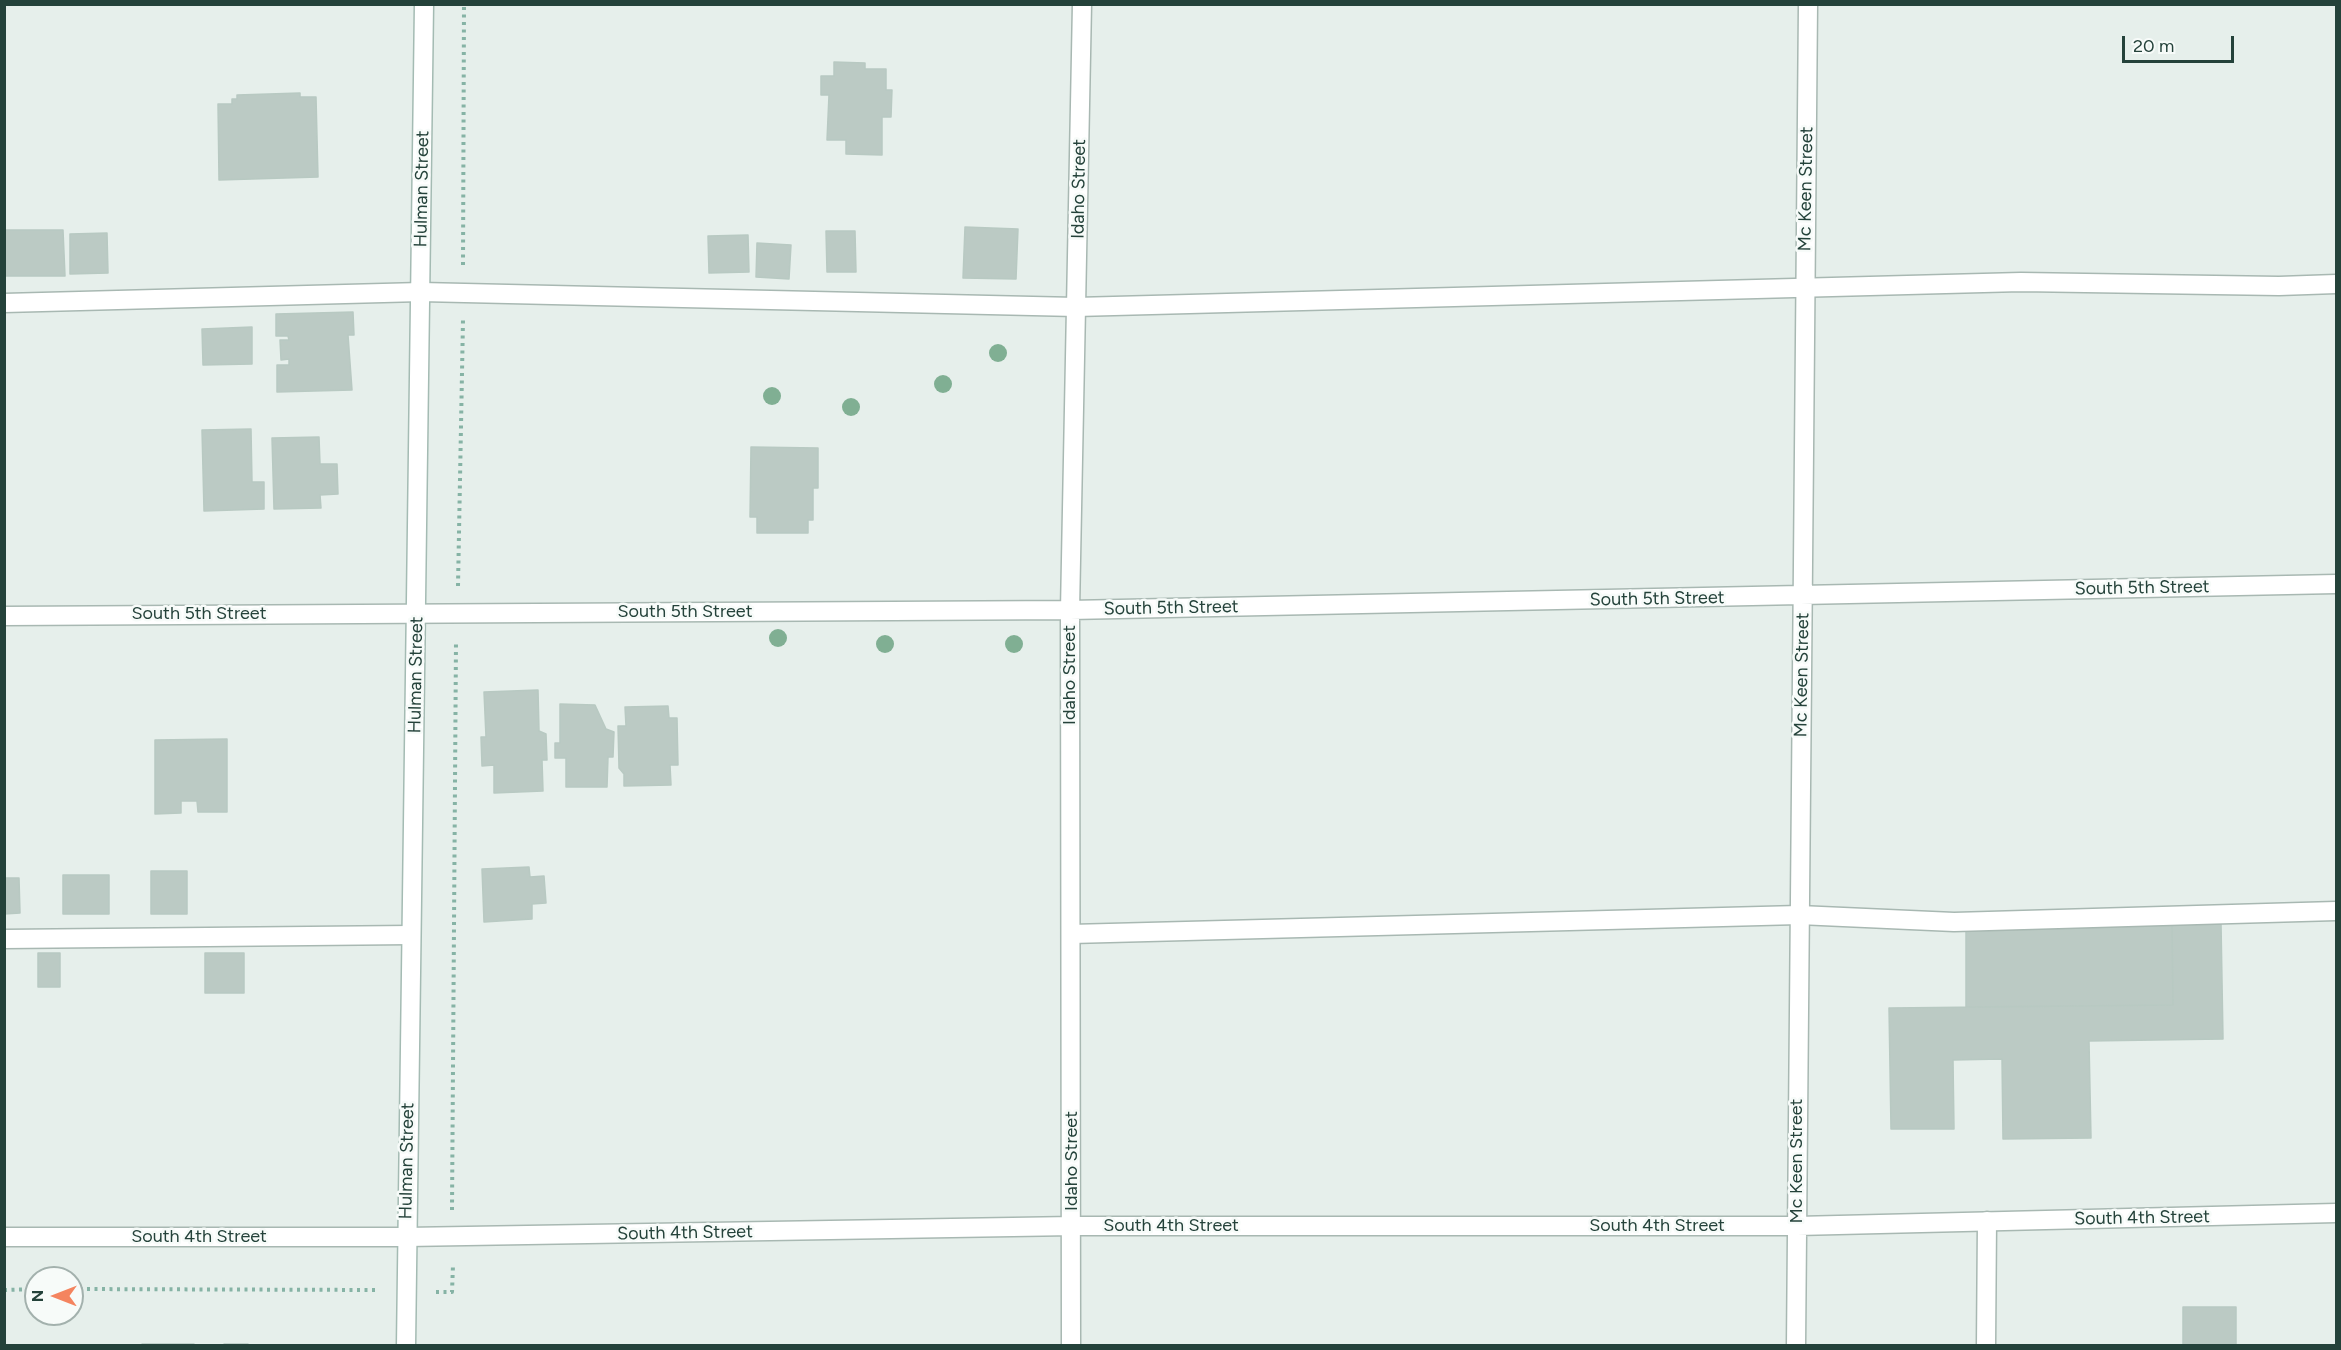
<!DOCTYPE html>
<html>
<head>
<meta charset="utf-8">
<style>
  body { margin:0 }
  #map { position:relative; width:2341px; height:1350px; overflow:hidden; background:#e6efeb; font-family:Figtree,sans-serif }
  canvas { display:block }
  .frame { position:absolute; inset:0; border:6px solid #24423a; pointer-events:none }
  .north { position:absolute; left:24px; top:1266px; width:60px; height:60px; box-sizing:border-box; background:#f7fbf9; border:2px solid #a3b1ad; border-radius:50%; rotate:270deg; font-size:16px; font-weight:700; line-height:24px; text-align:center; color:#24423a }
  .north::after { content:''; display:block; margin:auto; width:21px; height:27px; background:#f4845f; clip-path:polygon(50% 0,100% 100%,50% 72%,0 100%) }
  .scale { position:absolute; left:2122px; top:36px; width:112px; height:27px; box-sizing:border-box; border:3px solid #24423a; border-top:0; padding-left:8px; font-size:18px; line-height:21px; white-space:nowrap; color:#24423a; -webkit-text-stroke:4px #f7fbf9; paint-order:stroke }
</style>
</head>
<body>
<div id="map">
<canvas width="2341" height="1350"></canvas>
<div class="frame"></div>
<div class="north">N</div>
<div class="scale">20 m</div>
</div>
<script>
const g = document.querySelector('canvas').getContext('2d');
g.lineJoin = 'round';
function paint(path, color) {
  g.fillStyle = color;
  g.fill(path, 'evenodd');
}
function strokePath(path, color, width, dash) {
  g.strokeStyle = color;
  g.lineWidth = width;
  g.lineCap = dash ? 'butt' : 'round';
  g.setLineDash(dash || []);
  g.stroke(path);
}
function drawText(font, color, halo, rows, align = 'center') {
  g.font = font + ' Figtree,sans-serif';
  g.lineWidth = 5;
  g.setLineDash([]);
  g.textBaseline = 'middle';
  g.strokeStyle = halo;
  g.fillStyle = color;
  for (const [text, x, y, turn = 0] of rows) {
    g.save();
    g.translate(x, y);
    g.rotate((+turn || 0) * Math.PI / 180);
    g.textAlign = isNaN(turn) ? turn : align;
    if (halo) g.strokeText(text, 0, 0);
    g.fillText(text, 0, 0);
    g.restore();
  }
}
const building = new Path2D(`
  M834 62 865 63V69H886V90H892L891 117H882V155L846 154V140H827L829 95H821V76H834Z
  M300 93V97H316L318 177 219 180 218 104H232V99H237V95Z
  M965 227 1018 229 1016 279 963 278Z
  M4 230H63L65 276H4Z
  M826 231H855L856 272H827Z
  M107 233 108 273 70 274V234Z
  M748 235 749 272 709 273 708 236Z
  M757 243 791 245 789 279 756 277Z
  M353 312 354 335H348L352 390 277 392V365H289V359L281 360 280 340H289L288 336H276V314Z
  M252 327V364L203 365 202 329Z
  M251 429 252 482H264V509L204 511 202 430Z
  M319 437 320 464H337L338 494 320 495 321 508 274 509 272 438Z
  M751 447 818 448V488H813V520H808V533H757V517H750Z
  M538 690 539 731 546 734 547 760H542L543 791 494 793V765L482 766 481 737H486L484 692Z
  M560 704 595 705 606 729 614 732 613 757H608L607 787H566V758H555V743H560Z
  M668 706 669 718H677L678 765H670L671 785 624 786V774L619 768 618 726H626L625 707Z
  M227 739V812H198L197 801H181V813L155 814V740Z
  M529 867 530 877 544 876 546 903 532 904V919L484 922 482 869Z
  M151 871H187V914H151Z
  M63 875H109V914H63Z
  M4 878H19L20 913 4 914Z
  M2172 923H2221L2223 1039 2089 1041 2091 1138 2003 1139 2002 1059 1953 1060 1954 1129H1891L1889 1008 2173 1005Z
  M2172 923 2173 1005 1966 1007V924Z
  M38 953H60V987H38Z
  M205 953H244V993H205Z
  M2183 1307H2236V1346H2183Z
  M142 1344H194V1346H142Z
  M224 1344H248V1346H224Z`);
const path = new Path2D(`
  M463 265 464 4
  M458 586 463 320
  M452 1210 456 641
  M72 1289 378 1290
  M4 1290 36 1289
  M436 1292H452L453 1265`);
const lane = new Path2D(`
  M4 303 421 292 1076 307 2021 282 2279 286 2336 284
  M1071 934 1799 915 1954 922 2336 911
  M4 939 411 935
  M1986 1346 1987 1221`);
const street = new Path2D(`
  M4 616 1070 610 2336 584
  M4 1237H406L1073 1226H1797L2336 1213
  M1071 1346 1070 610 1082 4
  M1796 1346 1808 4`);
const secondary = new Path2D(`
  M406 1346 424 4`);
const trees = [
  [998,353],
  [943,384],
  [772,396],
  [851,407],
  [778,638],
  [885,644],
  [1014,644]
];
const streetNames = [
  ["Hulman Street",422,189,-89],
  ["Idaho Street",1079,189,-89],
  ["Mc Keen Street",1806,189,-89],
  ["South 5th Street",2142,588,-1],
  ["South 5th Street",1657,599,-1],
  ["South 5th Street",1171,608,-1],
  ["South 5th Street",685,612],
  ["South 5th Street",199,614],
  ["Hulman Street",416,675,-89],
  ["Idaho Street",1070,675,-90],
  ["Mc Keen Street",1802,675,-89],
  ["Hulman Street",407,1161,-89],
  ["Idaho Street",1072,1161,-90],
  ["Mc Keen Street",1797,1161,-90],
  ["South 4th Street",2142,1218,-1],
  ["South 4th Street",1171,1226],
  ["South 4th Street",1657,1226],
  ["South 4th Street",685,1233,-1],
  ["South 4th Street",199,1237]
];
paint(building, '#bbcac4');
strokePath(building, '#b8c9c2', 1.5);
strokePath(lane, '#a8b8b2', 21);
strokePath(street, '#a8b8b2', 21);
strokePath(secondary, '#a4bbb3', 21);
strokePath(path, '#86b3a5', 4, [3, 4.5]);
strokePath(lane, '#fff', 18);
strokePath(street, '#fff', 18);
strokePath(secondary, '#fff', 18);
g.fillStyle = '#80af93';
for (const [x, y] of trees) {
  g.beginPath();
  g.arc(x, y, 9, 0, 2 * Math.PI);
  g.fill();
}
drawText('18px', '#24423a', '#f7fbf9', streetNames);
</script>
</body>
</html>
